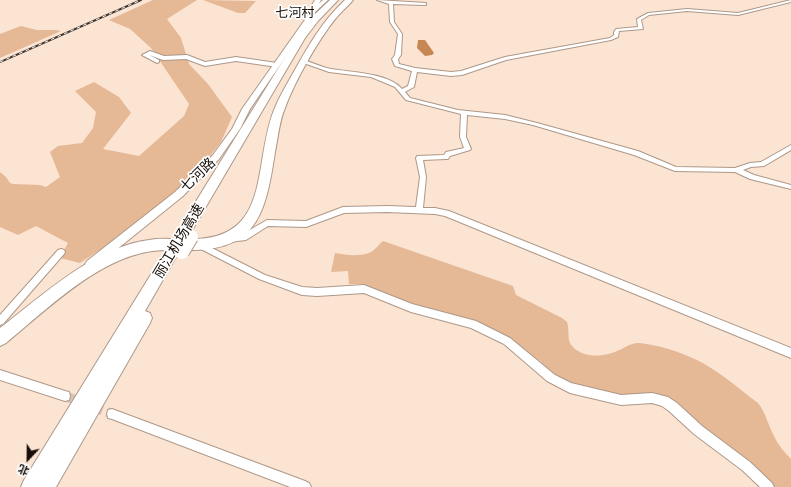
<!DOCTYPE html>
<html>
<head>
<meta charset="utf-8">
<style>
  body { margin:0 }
  #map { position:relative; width:791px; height:487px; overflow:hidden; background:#fce4d3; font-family:Inter,"Noto Sans SC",sans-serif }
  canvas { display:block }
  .north { position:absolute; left:8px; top:439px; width:40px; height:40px; -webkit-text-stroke:3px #fff; paint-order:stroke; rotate:202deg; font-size:11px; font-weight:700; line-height:16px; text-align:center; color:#160e08 }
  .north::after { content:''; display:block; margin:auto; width:14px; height:18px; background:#160e08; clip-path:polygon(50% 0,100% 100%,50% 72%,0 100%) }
</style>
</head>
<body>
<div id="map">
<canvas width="791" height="487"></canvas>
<div class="north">北</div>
</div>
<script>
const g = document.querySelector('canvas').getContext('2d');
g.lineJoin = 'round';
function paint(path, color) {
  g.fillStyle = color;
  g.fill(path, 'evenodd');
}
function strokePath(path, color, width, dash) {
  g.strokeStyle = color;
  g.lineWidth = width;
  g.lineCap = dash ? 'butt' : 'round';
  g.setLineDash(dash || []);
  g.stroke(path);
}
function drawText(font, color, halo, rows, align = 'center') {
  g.font = font + ' Inter,"Noto Sans SC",sans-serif';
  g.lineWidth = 3.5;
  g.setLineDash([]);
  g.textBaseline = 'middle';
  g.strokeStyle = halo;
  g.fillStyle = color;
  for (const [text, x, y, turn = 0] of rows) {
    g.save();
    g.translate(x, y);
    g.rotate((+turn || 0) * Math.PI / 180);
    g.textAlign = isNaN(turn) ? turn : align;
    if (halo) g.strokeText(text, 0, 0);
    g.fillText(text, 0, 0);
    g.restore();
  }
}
const green = new Path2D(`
  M153 0H197L167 19 181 38 189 64 208 84 232 117 221 142 199 170 134 227 80 263 60 258 68 243 36 226 18 235 0 227V172L6 177 10 183 13 184 40 185 46 187 60 177 50 152 58 146 82 143 93 128 96 112 75 91 94 82 119 97 131 113 103 149 139 156 184 116 189 104 151 48 130 29 109 20Z
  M203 0 256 1 245 13H238Z
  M21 26 37 30H56L61 31 0 58V34Z
  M383 241 513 286 516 295 562 318 567 322C571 335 564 342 578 351 588 358 607 356 617 351 625 348 631 342 640 343 664 346 691 355 711 368 727 378 742 391 758 403 766 413 768 425 774 436 778 445 784 452 791 459V487H771L670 402 622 398 563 381 554 376 540 361 489 327 461 317 409 305 363 284H349L348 271 331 272 335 253C346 255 361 257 371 252 375 250 379 244 383 241Z`);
const water = new Path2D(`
  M418 40H425L434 53 432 55 425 56 417 48Z`);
const streetTunnel = new Path2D(`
  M65 396 112 414`);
const street = new Path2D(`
  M323 0H328L314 13H310V11Z
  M377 0 426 3V5H424L393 4 394 22 402 34 401 55 398 59 399 64 415 68 451 72 461 71 505 57 610 38 614 35V32L616 29 638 27 637 19 648 13 687 9 738 13 791 0V2L738 15 687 11 649 15 641 20 643 29 619 31 618 37 611 40 506 60 462 75 451 76 417 72 414 87 405 92 410 98 458 110 505 115 537 123 638 151 676 167 735 168 750 163 761 162 791 145V150L764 166 751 167 743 170 754 175 791 185V189L750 179 735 172 675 171 634 155 533 125 505 119 467 115 466 137 471 149 470 150 450 156 448 159H446L423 160 426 177 423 208H435L449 211 791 348V358L445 216 435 214 387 212 344 213 306 227 268 226 246 240 228 242 225 241 224 239 225 237 241 235 267 220 306 221 343 207 387 206 416 207 420 177 416 158 417 156 444 155 446 152 464 148 460 137 461 114 406 100 395 87 371 77 329 72 301 62 304 60C313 63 322 67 331 69 350 72 389 73 402 89L408 86 412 71 395 66 392 59 395 55 398 34 390 22 389 4Z
  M150 51 164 56 187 55 205 62 236 57 277 63 280 65 277 67 236 61 205 66 186 59 163 60 149 55 159 60V62L157 63 142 55Z
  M202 243 265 275 302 287 317 288 364 285 412 304 476 321 510 338 555 375 571 383 621 395 652 393 668 397 677 403 702 426 750 462 772 483 774 487H760L742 470 694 434 669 411 662 406 652 403 621 405 570 393 547 381 504 344 471 328 411 312 364 293 317 296 302 295 259 279 199 248 198 246 199 244Z
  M61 249 64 250 65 252 64 254 3 324 0 325V315L58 250Z
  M0 370 65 391 69 392 70 396 69 400 65 401 0 380Z
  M112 409 305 481 309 483 311 487H290L112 419 108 418 107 414 108 410Z`);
const secondary = new Path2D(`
  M315 0H321L315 10V14L250 109 240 129 219 159 183 196 95 267 91 269 87 267 85 264 87 261 175 192 213 155 232 129 242 109 309 14V10Z`);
const highway = new Path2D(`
  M330 0H338L318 21 305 38 187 239C273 242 252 165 274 110 279 97 286 86 292 75 307 48 322 21 345 0H353C348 6 341 12 336 18 318 40 295 81 285 108 279 122 278 138 275 152 265 219 255 253 180 250L145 311 150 313 152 318 150 323 56 487H21L24 480 166 250C106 250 50 307 6 343L0 346V328C43 295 94 247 149 240 158 238 168 239 177 239L175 236 177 232 297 38 312 17Z`);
const rail = new Path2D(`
  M0 62 141 0`);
const highwayBridge = new Path2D(`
  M182 252 191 237`);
const farQuarternames = [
  ["七河村",295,13]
];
const streetNames = [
  ["七河路",198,175,-44],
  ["丽江机场高速",179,241,-59]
];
paint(green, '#e5b896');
paint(water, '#c78752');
strokePath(streetTunnel, '#dac4b5', 10, [10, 5]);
strokePath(street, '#ad9888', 2);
strokePath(secondary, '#ad9888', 2);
strokePath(highway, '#ad9888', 2);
paint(street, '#fff');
paint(secondary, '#fff');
paint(highway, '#fff');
strokePath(rail, '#3f342c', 2);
strokePath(rail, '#fff', 1, [3.5]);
strokePath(highwayBridge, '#ad9888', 16, []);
strokePath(highwayBridge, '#fff', 14);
drawText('13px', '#160e08', '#fff', farQuarternames);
drawText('14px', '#160e08', '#fff', streetNames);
</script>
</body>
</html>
